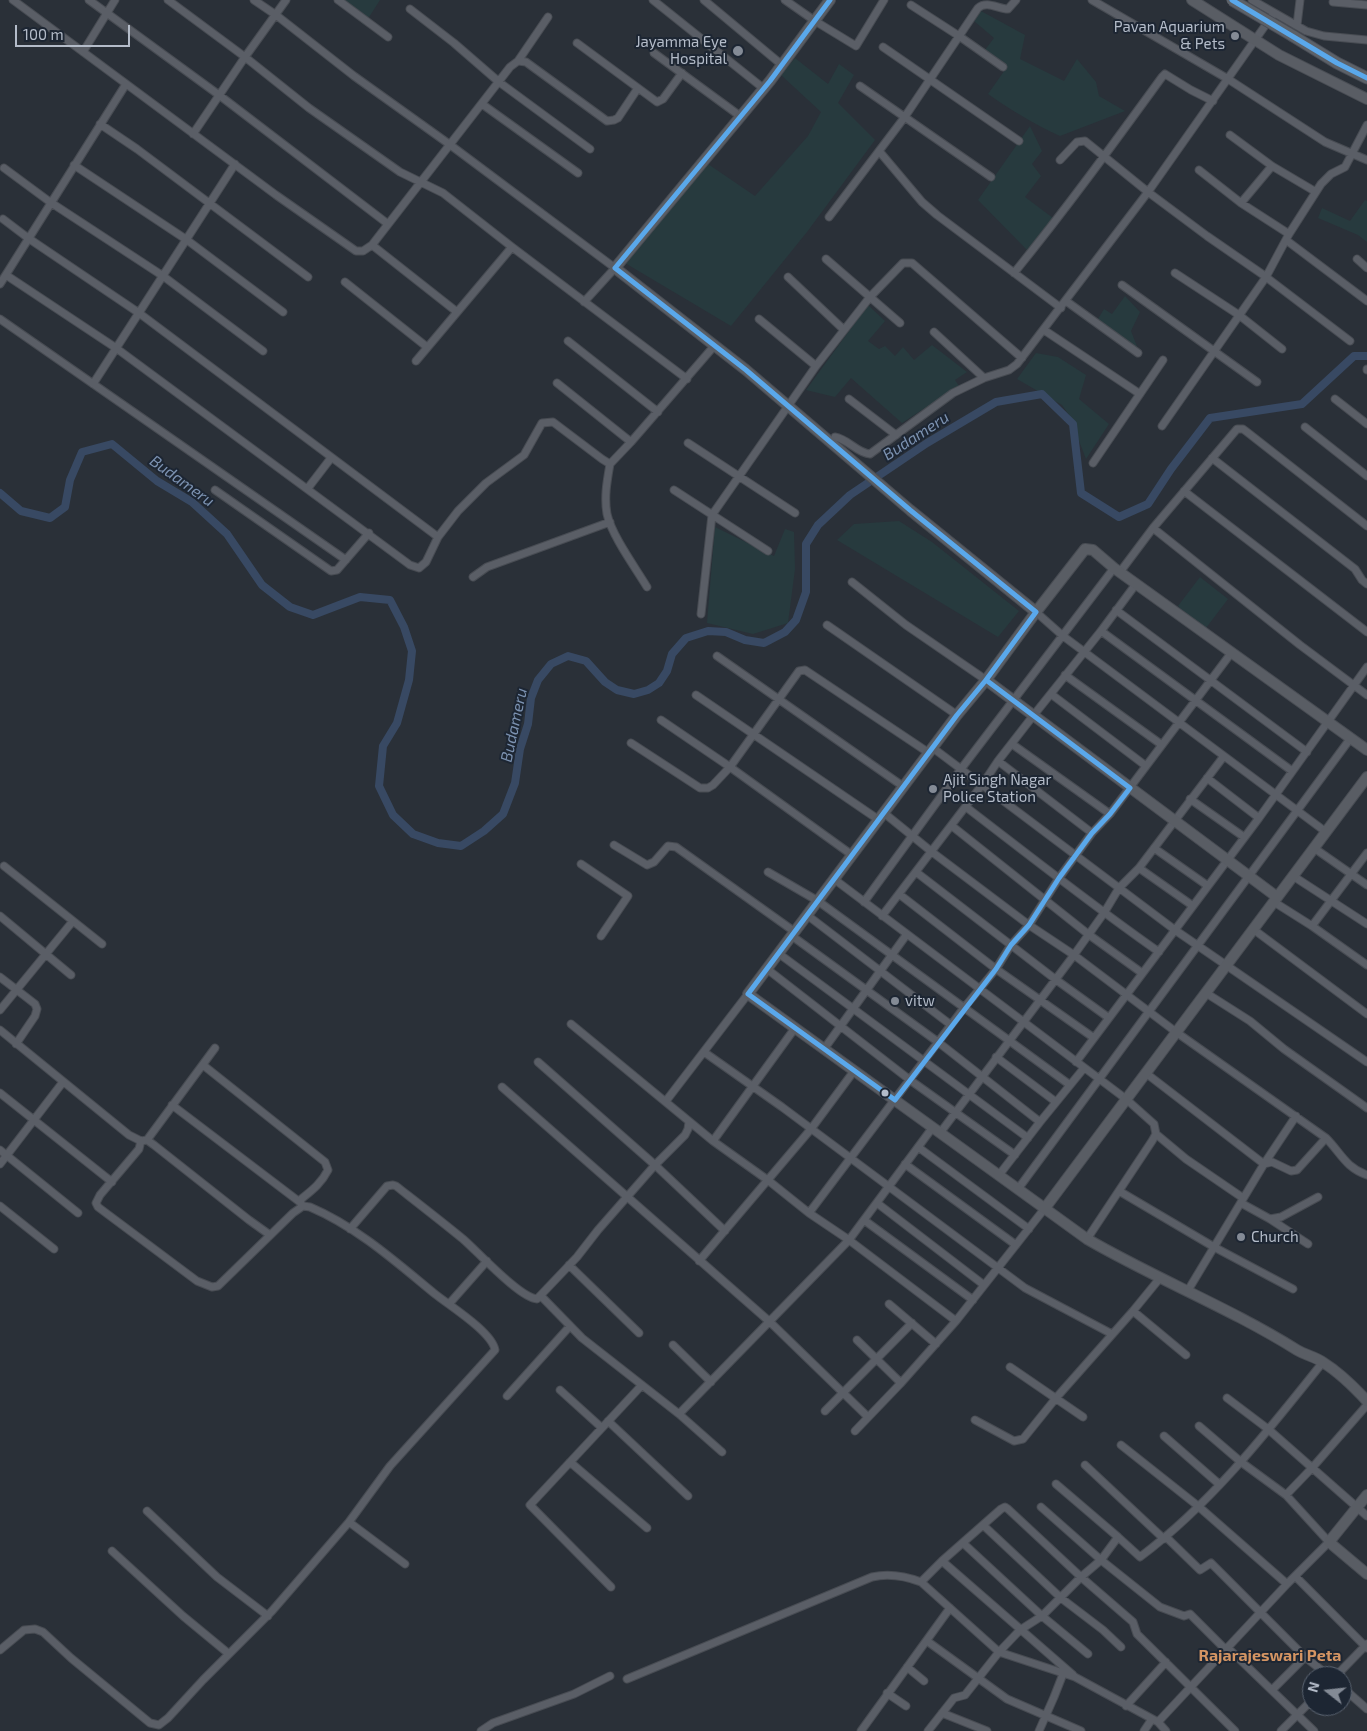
<!DOCTYPE html>
<html>
<head>
<meta charset="utf-8">
<style>
	body { margin:0 }
	#map { position:relative; width:1367px; height:1731px; overflow:hidden; background:#2a3038; font-family:"Exo 2",sans-serif }
	canvas { display:block }
	.north { position:absolute; left:1302px; top:1666px; width:50px; height:50px; box-sizing:border-box; background:#1d2633; border:1px solid #59626f; border-radius:50%; rotate:286deg; font-size:14px; font-weight:700; line-height:20px; text-align:center; color:#b4bcc9 }
	.north::after { content:''; display:block; margin:auto; width:18px; height:22px; background:#848b96; clip-path:polygon(50% 0,100% 100%,50% 72%,0 100%) }
	.scale { position:absolute; left:15px; top:25px; width:115px; height:22px; box-sizing:border-box; border:2px solid #b4bcc9; border-top:0; padding-left:6px; font-size:15px; line-height:18px; white-space:nowrap; color:#b4bcc9; -webkit-text-stroke:4px #1d2633; paint-order:stroke }
</style>
</head>
<body>
<div id="map">
<canvas width="1367" height="1731"></canvas>
<div class="north">N</div>
<div class="scale">100 m</div>
</div>
<script>
const c = document.querySelector('canvas').getContext('2d');
c.lineJoin = 'round';
function paint(path, color) {
  c.fillStyle = color;
  c.fill(path, 'evenodd');
}
function trace(path, color, width, dash) {
  c.strokeStyle = color;
  c.lineWidth = width;
  c.lineCap = dash ? 'butt' : 'round';
  c.setLineDash(dash || []);
  c.stroke(path);
}
function drawText(font, color, halo, rows, align = 'center') {
  c.font = font + ' "Exo 2",sans-serif';
  c.lineWidth = 4;
  c.setLineDash([]);
  c.textBaseline = 'middle';
  c.strokeStyle = halo;
  c.fillStyle = color;
  for (const [text, x, y, turn = 0] of rows) {
    c.save();
    c.translate(x, y);
    c.rotate((+turn || 0) * Math.PI / 180);
    c.textAlign = isNaN(turn) ? turn : align;
    if (halo) c.strokeText(text, 0, 0);
    c.fillText(text, 0, 0);
    c.restore();
  }
}
const green = new Path2D(`
	M337,0h43l-16,25z
	M981,11l44,24 -5,24 44,22 13,-22 19,23 3,14 26,15 -65,25c-26,-12 -49,-26 -72,-42l19,-27 -22,-17 9,-12 -20,-17z
	M795,58l33,26 11,-20 15,11 -16,28 37,37 -68,92 -76,94 -106,-63 83,-99 47,32 53,-60 13,-24 -40,-37z
	M1030,126l12,25 -10,13 9,12 -16,21 28,21 -26,32 -49,-50z
	M1365,200l2,1v41l-9,-7 -40,-17 4,-10 28,13z
	M1125,296l15,16 -9,19 7,18 -40,-30 6,-10 8,5z
	M868,305l17,16 -17,20 11,8 6,-3 10,10 8,-9 11,13 18,-15 35,27 -12,8 4,6 -57,37 -51,-45 -16,19 -29,-7z
	M1036,353l22,4 28,18 -7,24 30,25 -23,35 -17,-44 -7,-10 -45,-26z
	M899,521l33,21 87,69 -21,26 -161,-97 17,-16z
	M715,527l59,29 11,-27 9,3 1,37 -7,54 -35,11 -46,-11z
	M1200,577l28,22 -22,29 -22,-15 -6,-7z`);
const canal = new Path2D(`
	M0,493l21,18 29,7 15,-11 5,-27 12,-28 30,-8 45,37 35,21 35,32 35,51 28,22 23,8 47,-18 30,3 14,27 8,24 -3,29 -12,43 -14,23 -4,40 14,29 20,19 25,9 23,3 23,-15 19,-17 12,-31 5,-34 8,-25 3,-26 7,-18 13,-16 17,-8 18,5 19,21 12,8 17,4 14,-4 11,-7 8,-12 5,-17 14,-16 22,-7 18,1 19,8 19,3 21,-11 11,-12 10,-28v-48l12,-19 32,-30 77,-52 69,-41 46,-8 31,30 8,69 38,24 29,-13 23,-35 39,-51 92,-14 52,-48h13`);
const street = new Path2D(`
	M13,0l263,195 80,56h7l9,-6 138,-178 8,-6 8,1 81,59 7,-1 4,-2 20,-30
	M89,0l130,95 169,129
	M168,0l77,57 -52,77
	M254,0l22,15 78,61 95,68 166,124 -31,34
	M286,0l-41,57 64,51 91,64 43,21 69,54 175,132
	M338,0l50,37
	M653,0l110,88
	M704,0l78,65
	M785,0l30,21 41,25 28,-46
	M1092,0l136,79 97,63 42,18
	M1252,0l54,31 18,5 43,4
	M1333,2l34,3
	M911,5l48,31 44,31
	M410,9l44,34 45,39 91,67
	M1297,25l3,-25
	M577,43l80,59 6,-3 19,-26
	M883,47l136,94
	M83,52l32,-52
	M654,53l86,63
	M518,61l30,-44
	M860,86l131,91
	M482,104l96,69
	M100,124l37,25 171,128
	M1230,135l42,31 44,26
	M879,151l43,51 15,13 124,93
	M1060,160l17,-18 8,-1 63,51 59,44 55,38 88,67
	M74,165l113,75 96,72
	M4,168l46,34 113,74 100,75
	M1199,170l42,33 48,31
	M1241,203l31,-37
	M829,217l75,-99 74,-110c9,-8 20,1 30,1l8,-9
	M3,219l25,19 111,75 299,224
	M1286,240l81,61
	M372,245l85,67
	M826,259l74,64
	M1357,259l10,9
	M1014,273c52,-64 100,-130 148,-196l3,-3 26,16 22,11
	M1175,273l64,42 43,34
	M6,275l110,73 294,217 9,3 7,-6 12,-25 20,-26 28,-28 38,-28 18,-32 11,-1 49,37 8,5 21,-22 84,-97
	M788,277l55,52
	M345,282l82,65
	M0,284l126,-200
	M1122,285l135,97
	M1066,301l72,52
	M0,319l346,241
	M759,319l57,47
	M1044,330l96,64
	M934,332l50,46
	M568,341l90,71
	M416,361l96,-114
	M1367,369v1
	M557,383l74,59
	M93,384l142,-220
	M849,399l47,36
	M1335,399l32,25
	M1162,426l104,-149 23,-43 32,-50 10,-10 14,-7 22,-42
	M1305,427l62,49
	M835,437c13,2 22,16 35,17l83,-61 31,-15 25,-8 8,-6 131,-172 126,-179
	M688,443l107,70
	M1212,458l143,111 7,11 5,4
	M1093,463l70,-103
	M610,464c-3,17 -6,33 -3,50 5,22 28,53 40,73
	M308,488l23,-30
	M215,490l116,81 6,-1 32,-37
	M674,490l94,61
	M1184,491l183,141
	M1153,528l147,117 67,50
	M1120,572l33,-44 84,-99h6l4,3 120,94
	M473,577l14,-10 123,-45
	M852,582l54,43 80,55
	M1116,610l191,142
	M1036,612l27,24 263,196
	M701,614l11,-99 104,-149 54,-69 33,-34h9l110,95
	M827,625l130,90
	M1101,631l191,140
	M717,656l187,131
	M1065,675l97,70
	M1051,694l95,72
	M696,695l183,125
	M661,720l69,47 122,88
	M631,743l69,45h8l5,-3 17,-18 69,-96 6,-1 124,83
	M1012,744l98,70
	M933,748l242,182 192,132
	M998,761l94,72
	M1207,778l52,40
	M1190,799l54,38
	M966,807c64,49 127,99 193,145
	M884,813l48,39 97,73 45,30 102,77 150,106c15,15 19,29 41,37
	M952,826l136,108 54,39
	M614,845l33,20 7,-3 14,-16 8,1 119,85
	M1154,848l54,38
	M1314,848l53,37
	M581,864l47,32 -27,40
	M4,866l98,78
	M1139,868l54,38
	M768,872l50,29 252,184
	M916,872l139,107 54,39
	M1293,876l74,48
	M834,879l292,220 28,25 2,10 -4,7 -65,98
	M899,894l97,75 98,69
	M864,902l97,-133 153,-201
	M1274,902l38,24 55,-73
	M807,915l144,110
	M0,916l71,59
	M882,916l100,-131 16,-24 35,-45 68,-85 35,-47
	M1312,926l55,39
	M1253,929l114,85
	M792,936l146,106 102,80 44,-54
	M778,953l250,185
	M767,969l143,111 105,75
	M0,977l26,20 9,7 2,5 -2,7 -19,28
	M1206,993l44,28 34,28 83,59
	M0,1010l73,-89
	M571,1024l142,117 56,40 40,32 40,27 107,81
	M0,1030l129,105 12,6 6,-1 7,5 95,75 21,15
	M824,1049l83,-115
	M704,1052l78,55 243,181 87,46
	M996,1057l60,45
	M538,1062l117,103 70,66
	M1076,1062l183,-244 108,-151
	M203,1065l122,97 3,8c-7,14 -17,21 -28,30
	M1147,1074l117,90 8,-2 19,9 6,-1 29,-32
	M502,1087l268,235 98,95
	M0,1093l112,89
	M666,1101l82,-107
	M172,1105l129,98
	M940,1133l134,-178 30,-42 15,-25 20,-20 85,-112
	M1156,1134l30,25 57,39
	M147,1140l68,-92
	M713,1141l82,-113
	M918,1147l111,82
	M0,1150l78,63
	M0,1164l63,-82
	M905,1164l111,81
	M999,1175l41,-53
	M1018,1189l332,-450
	M1119,1191l95,56 79,42
	M877,1203l107,82
	M1241,1203l29,16 11,-2 37,-20
	M0,1206l54,43
	M809,1213l154,-204 33,-40 15,-24 18,-20 30,-47 33,-45 18,-19 122,-162
	M1270,1219l38,25
	M864,1220l109,80
	M350,1229l37,-43 6,-1 3,1c23,18 45,35 67,53 15,13 57,59 74,60l40,-42 21,-27 57,-65 30,-30 3,-6 1,-7
	M699,1261l112,-132 43,-58
	M569,1265l70,68
	M1187,1292l77,-128 32,-48
	M541,1296l41,42 97,76 43,38
	M449,1304l38,-43
	M889,1304l47,40
	M1133,1311l53,44
	M857,1340l44,43
	M673,1345l38,37
	M1010,1367l73,50
	M560,1390l42,38
	M507,1396l63,-70
	M1227,1398l41,31 99,87
	M825,1411l87,-88
	M679,1414l170,-174 84,-113
	M975,1420l39,21 9,-2 33,-41 77,-87 27,-33
	M608,1421l80,75
	M855,1431l46,-48 55,-62 89,-113
	M1164,1436l55,48
	M1121,1445l77,61 89,78
	M570,1462l77,66
	M1085,1465l79,74
	M1056,1484l62,53
	M1286,1495l26,-27 55,-63
	M1041,1507l60,53 59,47 24,9 6,-2 36,36
	M147,1511l70,66 51,39
	M349,1522l56,42
	M983,1525l78,73 42,32 18,17
	M1166,1537l34,33 11,-7 94,94 24,19
	M963,1543l79,73 46,38
	M112,1551l71,65 46,38
	M942,1561l131,114
	M1296,1577l71,71
	M921,1582l21,-21 59,-52 4,-2 3,2 73,68 52,45 4,12 98,97
	M611,1587l-81,-82 112,-120
	M927,1641l80,58 74,32
	M1228,1648l86,83
	M0,1650l24,-20 11,-1 8,3 28,26 79,65 9,2 9,-7 35,-38 69,-69 77,-89 41,-56 105,-116c-3,-18 -45,-44 -60,-56 -39,-32 -78,-67 -125,-87l-7,-1 -10,7 -75,73 -6,1 -15,-6 -87,-65 -12,-9 -2,-4 4,-8 39,-46 2,-8
	M907,1667l17,14
	M1336,1676l31,-32
	M627,1679l245,-102c17,-4 33,-1 49,5l78,70 76,25 83,45 8,9
	M1342,1687l25,22
	M1272,1690l33,-33
	M887,1693l19,13
	M1126,1706l40,-44
	M942,1713l45,18
	M1158,1722l129,-138 42,-42 -43,-47 -45,-33 -42,-36
	M481,1731l12,-8 81,-29 36,-18
	M861,1731l89,-123
	M928,1731l26,-33 11,-3 34,-43 21,-22 22,-14 39,-39 20,-17 17,-23 22,20c71,-53 128,-126 183,-195
	M1039,1731l15,-34 9,-23
	M1144,1731l8,-12
	M1281,1731l31,-31`);
const secondary = new Path2D(`
	M830,0l-60,81 -155,187 131,102 164,140 126,102
	M1192,0l87,55 88,44
	M986,680l291,217
	M1367,750l-253,-182 -21,-18 -8,-1 -49,63 -50,68 -29,35 -209,279 339,245c69,40 143,69 210,111 8,5 19,7 27,13 16,10 30,24 43,38
	M1045,1208c107,-143 215,-286 322,-431
	M1367,1495l-38,47 38,32`);
const primary = new Path2D(`
	M1293,36l44,27 30,15`);
const primaryBridge = new Path2D(`
	M1232,0l61,36`);
const bus1 = new Path2D(`
	M1232,0l105,63 30,15
	M615,268l131,102 164,140 126,102
	M615,268l155,-187 60,-81
	M986,680l144,108 -20,26 -18,19 -33,45 -30,47 -18,20 -15,24 -101,131 -147,-106 209,-279z
	M986,680l50,-68`);
const markers = [
	[1235,36,5,"#848b96"],
	[738,51,6,"#848b96"],
	[933,789,5,"#848b96"],
	[895,1001,5,"#848b96"],
	[885,1093,4.5,"#b4bcc9"],
	[1241,1237,5,"#848b96"]
];
const poiNames = [
	["Pavan Aquarium",1225,27,"right"],
	["& Pets",1225,44,"right"],
	["Jayamma Eye",727,42,"right"],
	["Hospital",727,59,"right"],
	["Ajit Singh Nagar",943,780],
	["Police Station",943,797],
	["vitw",905,1001],
	["Church",1251,1237]
];
const waterNames = [
	["Budameru",916,436,-33],
	["Budameru",182,481,36],
	["Budameru",514,725,-78]
];
const neighbourhoodNames = [
	["Rajarajeswari Peta",1270,1656]
];
paint(green, '#273a3e');
trace(canal, '#384963', 8);
trace(street, '#484c53', 9);
trace(secondary, '#484c53', 12);
trace(primary, '#484c55', 13);
trace(street, '#5a5e66', 7);
trace(secondary, '#595d64', 10);
trace(primary, '#5c6168', 11);
trace(primaryBridge, '#484c55', 13, []);
trace(primaryBridge, '#5c6168', 11);
trace(bus1, '#5aa8eb', 5);
for (const [x, y, r, color] of markers) {
  const dot = new Path2D();
  dot.arc(x, y, r, 0, 2 * Math.PI);
  c.fillStyle = color;
  c.fill(dot);
  trace(dot, '#1d2633', 2);
}
drawText('15px', '#b4bcc9', '#1d2633', poiNames, 'left');
drawText('italic 16px', '#7c92b1', '#1d2633', waterNames);
drawText('bold 16px', '#d59563', '#1d2633', neighbourhoodNames);
</script>
</body>
</html>
